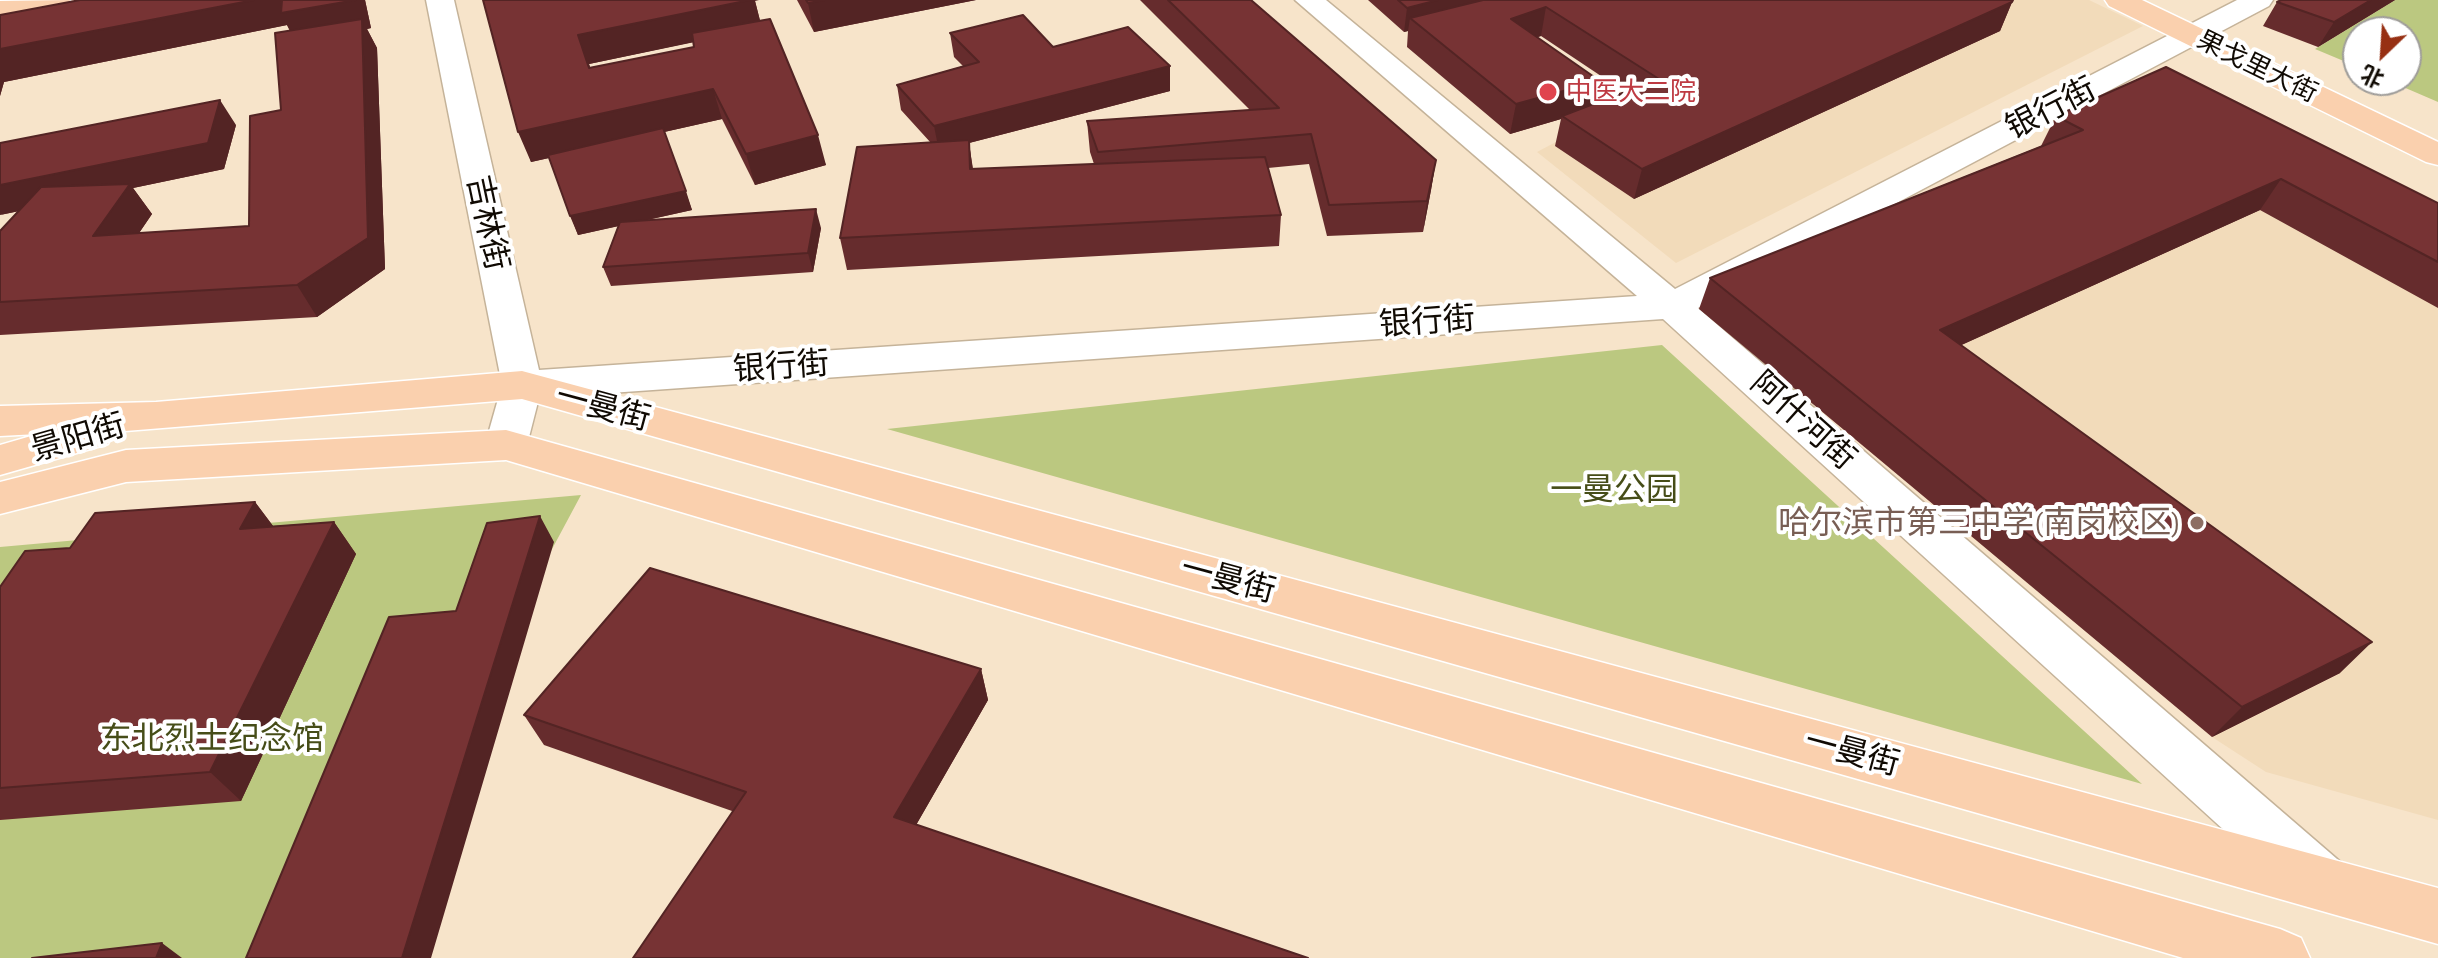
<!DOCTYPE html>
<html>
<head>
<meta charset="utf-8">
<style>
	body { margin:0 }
	#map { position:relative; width:2438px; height:958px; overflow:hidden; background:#f7e4ca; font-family:"Alegreya Sans","Noto Sans SC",sans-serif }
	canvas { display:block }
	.north { position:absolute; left:2342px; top:16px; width:80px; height:80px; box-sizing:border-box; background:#fff; border:2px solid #9f9d9a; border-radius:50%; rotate:205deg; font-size:22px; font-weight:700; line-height:32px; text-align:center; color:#100a03 }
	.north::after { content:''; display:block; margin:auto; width:28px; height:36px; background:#973013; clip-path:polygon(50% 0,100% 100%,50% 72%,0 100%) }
</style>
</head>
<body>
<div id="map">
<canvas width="2438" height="958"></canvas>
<div class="north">北</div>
</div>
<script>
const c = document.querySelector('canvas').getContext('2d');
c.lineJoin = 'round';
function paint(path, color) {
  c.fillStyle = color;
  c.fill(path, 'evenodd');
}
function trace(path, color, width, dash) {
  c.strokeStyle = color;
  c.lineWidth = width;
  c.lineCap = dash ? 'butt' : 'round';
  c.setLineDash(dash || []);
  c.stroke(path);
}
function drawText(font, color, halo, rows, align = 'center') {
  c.font = font + ' "Alegreya Sans","Noto Sans SC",sans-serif';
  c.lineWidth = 8;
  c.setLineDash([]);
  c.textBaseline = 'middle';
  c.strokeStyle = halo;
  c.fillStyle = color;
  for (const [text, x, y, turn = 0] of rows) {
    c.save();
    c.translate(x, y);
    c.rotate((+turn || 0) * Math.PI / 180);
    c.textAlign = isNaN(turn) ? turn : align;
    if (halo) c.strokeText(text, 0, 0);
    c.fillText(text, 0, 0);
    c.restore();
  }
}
const built = new Path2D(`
	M1729,0h360l54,26 -467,237 -139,-111 234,-124z
	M2065,161l373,86v573l-172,-48 -54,-35 -513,-428z`);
const green = new Path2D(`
	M2395,0h43v102l-51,-22h19v-48h-48v35l-43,-18z
	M1662,345l480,439 -1255,-355z
	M581,495l-248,463h-333v-411z`);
const minor = new Path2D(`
	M426,0h28l85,370 1098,-74 -342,-296h31l349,289 562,-289h36l-4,6 -571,302 646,557 9,19 -9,19 -20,8 -20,-8 -641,-584 -1124,79 -12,47 -6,11 -15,4 -15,-4 -6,-11 17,-60z`);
const major = new Path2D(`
	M70,0l-4,6 -66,13v-18z
	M2105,0h37l296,142v23l-12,-3 -317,-156z
	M522,371l1916,517v56l-1916,-545 -409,33 -5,12 -108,31v-30l38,-11 -38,2v-30l156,-4z
	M506,430l1774,499 21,9 9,20h-127l-1677,-498 -380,22 -126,32v-32l126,-32z`);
const wall = new Path2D(`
	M80,0h285l6,28 -4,1 10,19 8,221 -68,48 -317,18v-104l19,-20 -19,4 236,-90 -12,44 -91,19 19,26 -13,19 110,-7 32,-116 9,-79 -3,-6 -283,57 -4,14v-81z
	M483,0l272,1 5,20 66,144 -71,20 -33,-66 -58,13 28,78 -49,11 178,7 -8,44 -202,14 -8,-19 15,-41 -40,9 -29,-77 -18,4zM693,42l1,5 -104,21 -1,-4z
	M797,0h179l-162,32z
	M1140,0h111l185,160 -5,30 -8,42 -96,4 -18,-72 -41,4 13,47 -2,31 -432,24 -7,-32 91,-95 -30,-33 -4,-25 66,-19 -9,-9 -4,-24 103,14 117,44 -201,52 4,26 121,-5 -4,-12 -3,-31 163,-11z
	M1368,0h645l-13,31 -366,168 -79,-53 6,-27 -51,15 -103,-87 1,-16 -4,1zM1541,36l84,56 -31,12 -57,-67z
	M2395,0l-77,47 -55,-21 14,-24z
	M2056,116l382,87v105l-178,-98 -299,135 379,328 -128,64 -513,-428 11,-31 331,-132z
	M255,502l18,24 61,-4 22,32 -115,247 -241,19v-233l70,-39z
	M981,669l7,31 -72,125 -184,-14 -188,-66 -20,-30z`);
const shadedWall = new Path2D(`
	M254,0h111l6,28 -4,1 10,19 8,221 -68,48 -20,-32 -1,-243 -9,-17 -283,57 -4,14v-47z
	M747,0h12l-4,1 7,27 -173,36 11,34 -22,-63z
	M825,0h151l-162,32 -6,-29z
	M1438,0h90l-118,18 -2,13 -4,1 3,-24z
	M2371,0h24l-77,47 16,-25z
	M2012,2l-12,29 -366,168 8,-30z
	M1546,7l-5,29 -34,12 4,-29z
	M1170,66v25l-201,52 4,28 -34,-20 -5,-25z
	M1600,81l-7,29 -31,6 -1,3 -51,15 6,-30z
	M713,89l9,30 -191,43 -13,-30z
	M220,100l16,25 -12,44 -91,19 19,26 -36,53 -23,-31 34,-47 -127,26v-30z
	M818,135l8,30 -71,20 -9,-31z
	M1436,160l-5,30 -8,42 4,-31z
	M2281,179l-21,31 -336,152 16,-32z
	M686,191l6,19 -114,25 -8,-19z
	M816,209l5,19 -8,44 -5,-19z
	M255,502l24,32 -39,-5z
	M540,516l14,26 -123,416h-29z
	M334,522l22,32 -115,247 -31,-29z
	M2372,642l-32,31 -128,64 30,-30z
	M981,669l7,31 -84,146 -10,-29z
	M162,943l20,15h-26z`);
const building = new Path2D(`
	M80,0h174l-254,49v-34z
	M282,0h74l-75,13z
	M483,0h267l-172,35 11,33 105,-21 -2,-14 78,-14 48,116 -72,19 -33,-65 -195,43z
	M806,0h19l-17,3z
	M1168,0h83l185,160 -9,41 -98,4 -18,-71 -213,18 -11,-31 192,-13z
	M1398,0h40l-31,8z
	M1483,0h530l-1,2 -370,167 -80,-53 97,-37 -113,-72 -35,12 89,62 -84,23 -106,-86z
	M2281,0h90l-37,22 -57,-20z
	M1023,15l30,32 75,-20 42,39 -236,60 -37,-41 82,-23 -29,-29z
	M362,19l6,219 -71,47 -297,17v-71l41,-44 89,-3 -37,52 156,-10 1,-110 31,-6 -6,-77z
	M2166,67l272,136v59l-157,-83 -341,151 432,312 -130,65 -532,-429 373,-148 -27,-14z
	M220,100l-12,43 -208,42v-42z
	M663,128l23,63 -116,25 -22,-61z
	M969,140l1,29 295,-12 16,58 -441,23 17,-91z
	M816,209l-8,44 -205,14 17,-45z
	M255,502l-15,27 94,-7 -124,250 -210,16v-201l25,-36 45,-3 25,-35z
	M540,516l-138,442h-156l143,-341 67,-6 31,-88z
	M650,568l331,101 -87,148 414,141h-675l113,-166 -222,-77z
	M162,943l-6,15h-124z`);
const markers = [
	[1548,92,10,"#e0444e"],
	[2197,523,8,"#8d6e63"]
];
const farStreetnames = [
	["果戈里大街",2257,67,26]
];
const farHealthnames = [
	["中医大二院",1566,92]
];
const streetNames = [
	["银行街",2051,109,-27],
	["吉林街",487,223,78],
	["银行街",1427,322,-4],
	["银行街",781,367,-4],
	["一曼街",603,408,15],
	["阿什河街",1803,421,42],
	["景阳街",78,438,-16],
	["一曼街",1228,580,15],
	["一曼街",1852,753,15]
];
const parkNames = [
	["一曼公园",1614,490],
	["东北烈士纪念馆",212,739]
];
const educationNames = [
	["哈尔滨市第三中学(南岗校区)",2181,523]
];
paint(built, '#f2dbba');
paint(green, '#bbc880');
trace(minor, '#c5b399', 3);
trace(major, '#fff', 3);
paint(minor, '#fff');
paint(major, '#fad0ae');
paint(wall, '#662c2d');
paint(shadedWall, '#532424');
paint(building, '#773334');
trace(building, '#532424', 2);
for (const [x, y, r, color] of markers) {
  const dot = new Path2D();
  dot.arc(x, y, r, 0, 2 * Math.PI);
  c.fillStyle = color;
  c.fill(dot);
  trace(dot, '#fff', 3);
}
drawText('26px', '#100a03', '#fff', farStreetnames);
drawText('26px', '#be3a42', '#fff', farHealthnames, 'left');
drawText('32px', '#100a03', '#fff', streetNames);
drawText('32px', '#464d18', '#fff', parkNames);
drawText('32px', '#785e54', '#fff', educationNames, 'right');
</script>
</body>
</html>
